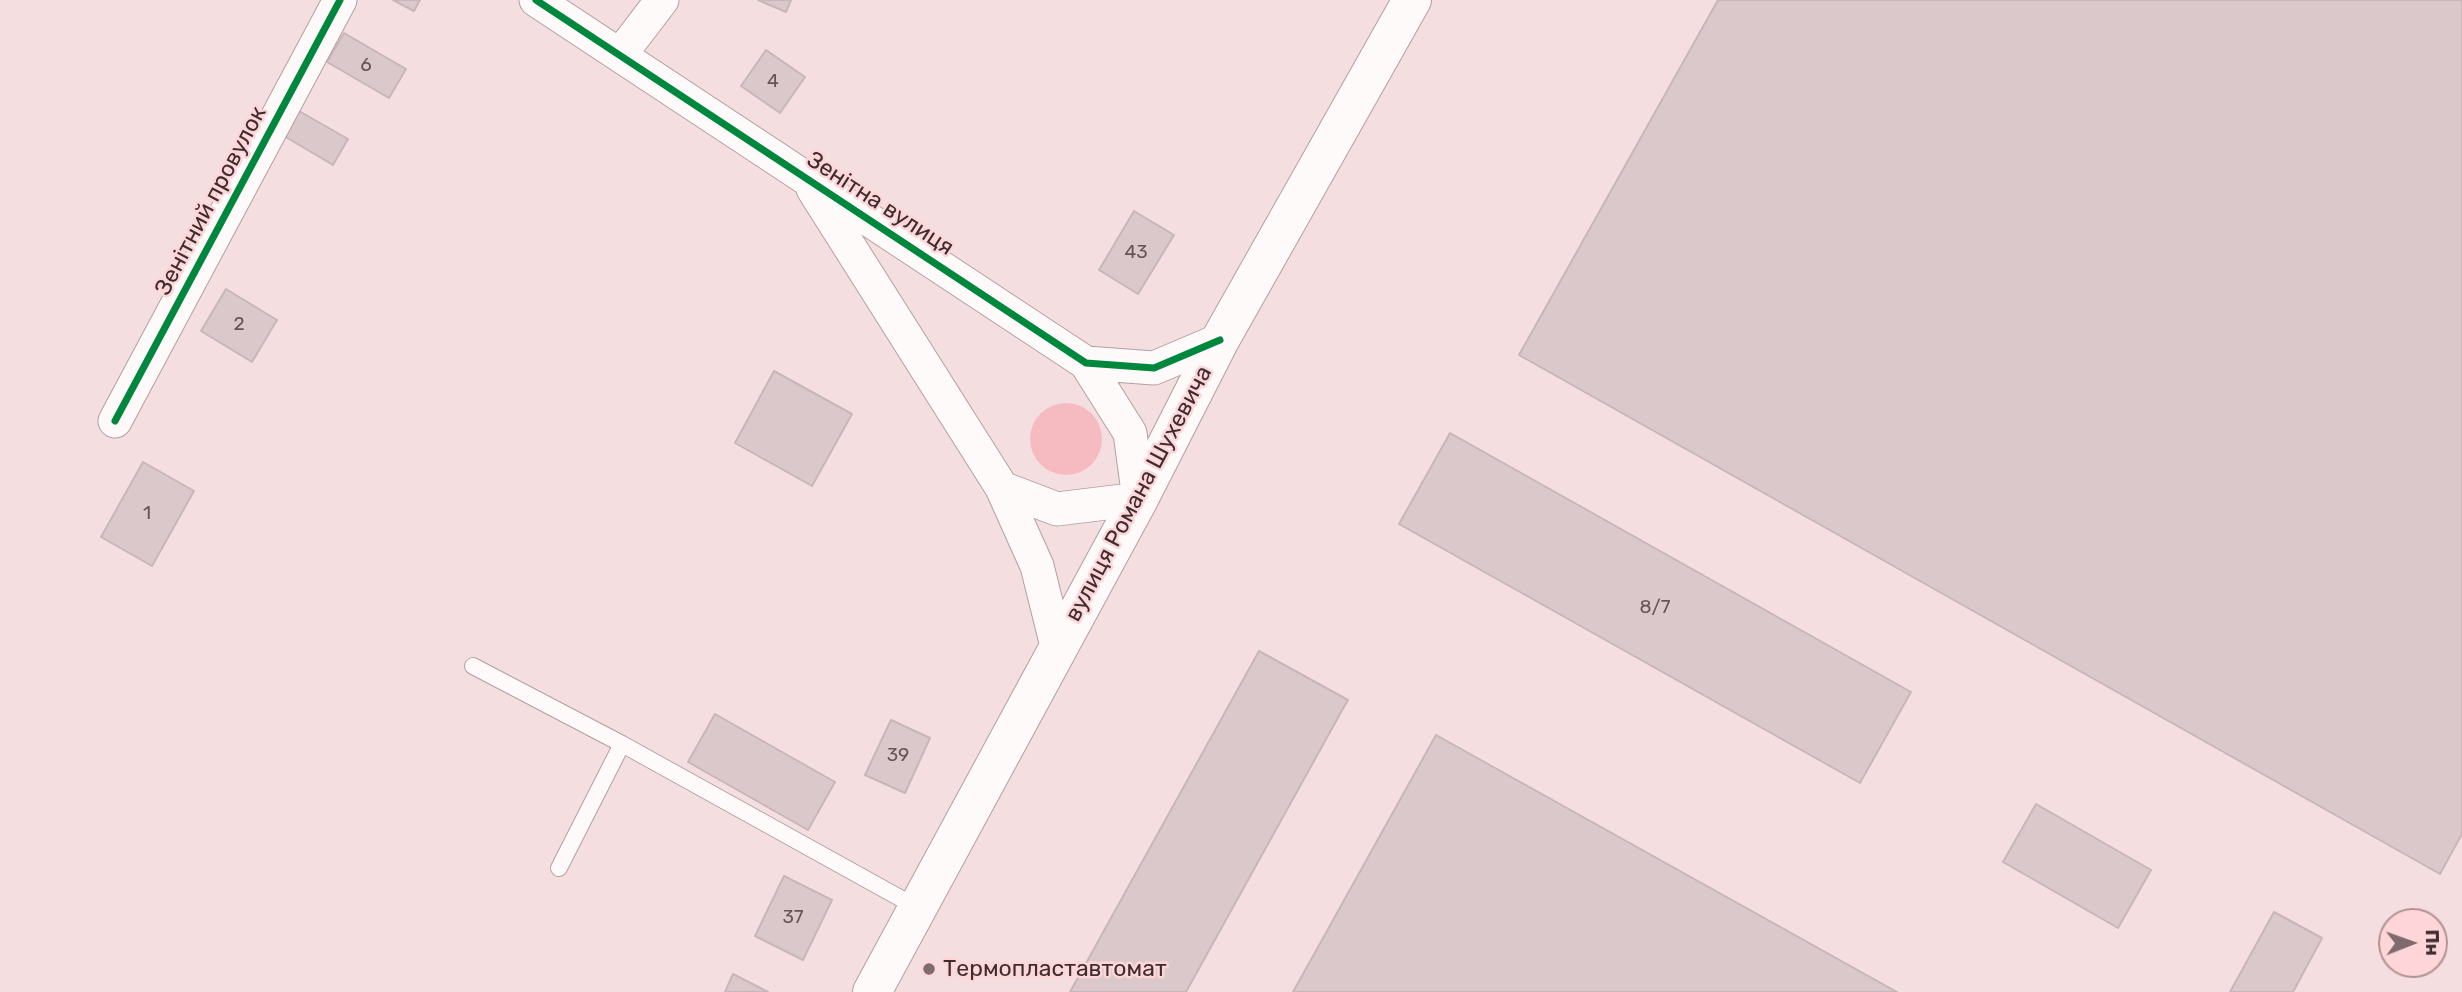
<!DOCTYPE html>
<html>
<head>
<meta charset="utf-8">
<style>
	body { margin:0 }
	#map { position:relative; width:2462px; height:992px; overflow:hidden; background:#f5dee0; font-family:Rubik,sans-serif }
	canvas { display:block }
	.north { position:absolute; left:2378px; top:908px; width:70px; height:70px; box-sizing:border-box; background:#fed5d8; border:2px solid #b19294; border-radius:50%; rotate:89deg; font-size:19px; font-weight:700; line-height:28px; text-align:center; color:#3d2d2f }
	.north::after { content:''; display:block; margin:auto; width:24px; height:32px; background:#7d6b6d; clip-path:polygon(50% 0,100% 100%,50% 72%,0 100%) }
</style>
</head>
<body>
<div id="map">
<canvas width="2462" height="992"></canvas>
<div class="north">Пн</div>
</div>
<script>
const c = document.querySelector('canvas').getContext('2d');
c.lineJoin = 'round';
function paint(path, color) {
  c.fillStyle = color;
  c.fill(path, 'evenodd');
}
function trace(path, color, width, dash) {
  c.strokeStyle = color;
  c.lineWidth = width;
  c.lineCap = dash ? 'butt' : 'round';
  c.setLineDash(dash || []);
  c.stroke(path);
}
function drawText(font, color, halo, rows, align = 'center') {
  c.font = font + ' Rubik,sans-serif';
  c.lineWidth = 5;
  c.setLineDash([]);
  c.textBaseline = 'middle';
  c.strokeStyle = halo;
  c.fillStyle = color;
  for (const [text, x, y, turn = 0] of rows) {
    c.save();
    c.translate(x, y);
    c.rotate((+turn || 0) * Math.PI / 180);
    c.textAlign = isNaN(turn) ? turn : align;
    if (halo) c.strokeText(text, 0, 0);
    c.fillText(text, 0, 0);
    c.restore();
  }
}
const green = new Path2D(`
	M1030 439a36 36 0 1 1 72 0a36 36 0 1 1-72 0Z`);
const building = new Path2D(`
	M393,0h27l-6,11z
	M758,0h33l-5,12z
	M1718,0h744v834l-22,40 -921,-519z
	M344,33l62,36 -17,29 -62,-36z
	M766,50l39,27 -25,36 -39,-27z
	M299,111l49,28 -15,26 -49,-29z
	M1134,211l40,24 -36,59 -39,-24z
	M226,289l51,31 -25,42 -51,-31z
	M774,371l78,43 -40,72 -77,-43z
	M1450,433l461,259 -51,91 -461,-259z
	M143,462l51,29 -42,75 -51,-29z
	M1259,651l89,49 -3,5 -159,287h-116z
	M715,714l120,68 -27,48 -120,-68z
	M891,720l39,18 -25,55 -40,-18z
	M1436,735l461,257h-604z
	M2036,804l115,66 -33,58 -115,-66z
	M784,876l48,24 -29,60 -48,-24z
	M2274,912l48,26 -29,54h-63z
	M733,974l35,18h-43z`);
const service = new Path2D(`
	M473,666l149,78
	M559,868l63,-124 296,164`);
const minor = new Path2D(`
	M536,0l550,363 68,5 66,-28
	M620,55l42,-55
	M813,189l189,299 35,78 20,80
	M115,421l225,-421
	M1002,488l55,21 82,-10 -9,-66 -44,-70`);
const secondary = new Path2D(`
	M872,992l267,-493 81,-159 192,-340`);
const cycleway = new Path2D(`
	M536,0l550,363 68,5 66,-28
	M115,421l225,-421`);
const markers = [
	[929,969,7,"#7d6b6d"]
];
const numberNames = [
	["6",366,66],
	["4",773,82],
	["43",1136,253],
	["2",239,325],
	["1",147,514],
	["8/7",1655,608],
	["39",898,756],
	["37",793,918]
];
const streetNames = [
	["Зенітний провулок",211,201,-62],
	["Зенітна вулиця",880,204,33],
	["вулиця Романа Шухевича",1139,494,-62]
];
const poiNames = [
	["Термопластавтомат",943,969]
];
paint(green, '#f6bac1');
paint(building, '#dac8ca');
trace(building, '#c8b6b8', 2);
trace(service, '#b1a0a2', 18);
trace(minor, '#b1a0a2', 35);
trace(secondary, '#b1a0a2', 40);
trace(service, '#fefafa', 16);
trace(minor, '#fefafa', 33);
trace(secondary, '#fefafa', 38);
trace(cycleway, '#00873e', 7);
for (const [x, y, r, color] of markers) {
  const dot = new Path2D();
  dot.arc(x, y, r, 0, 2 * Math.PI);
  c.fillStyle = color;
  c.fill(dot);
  trace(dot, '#fed5d8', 2.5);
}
drawText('19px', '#665557', null, numberNames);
drawText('23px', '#3d2d2f', '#fed5d8', streetNames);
drawText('23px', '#3d2d2f', '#fed5d8', poiNames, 'left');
</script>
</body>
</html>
